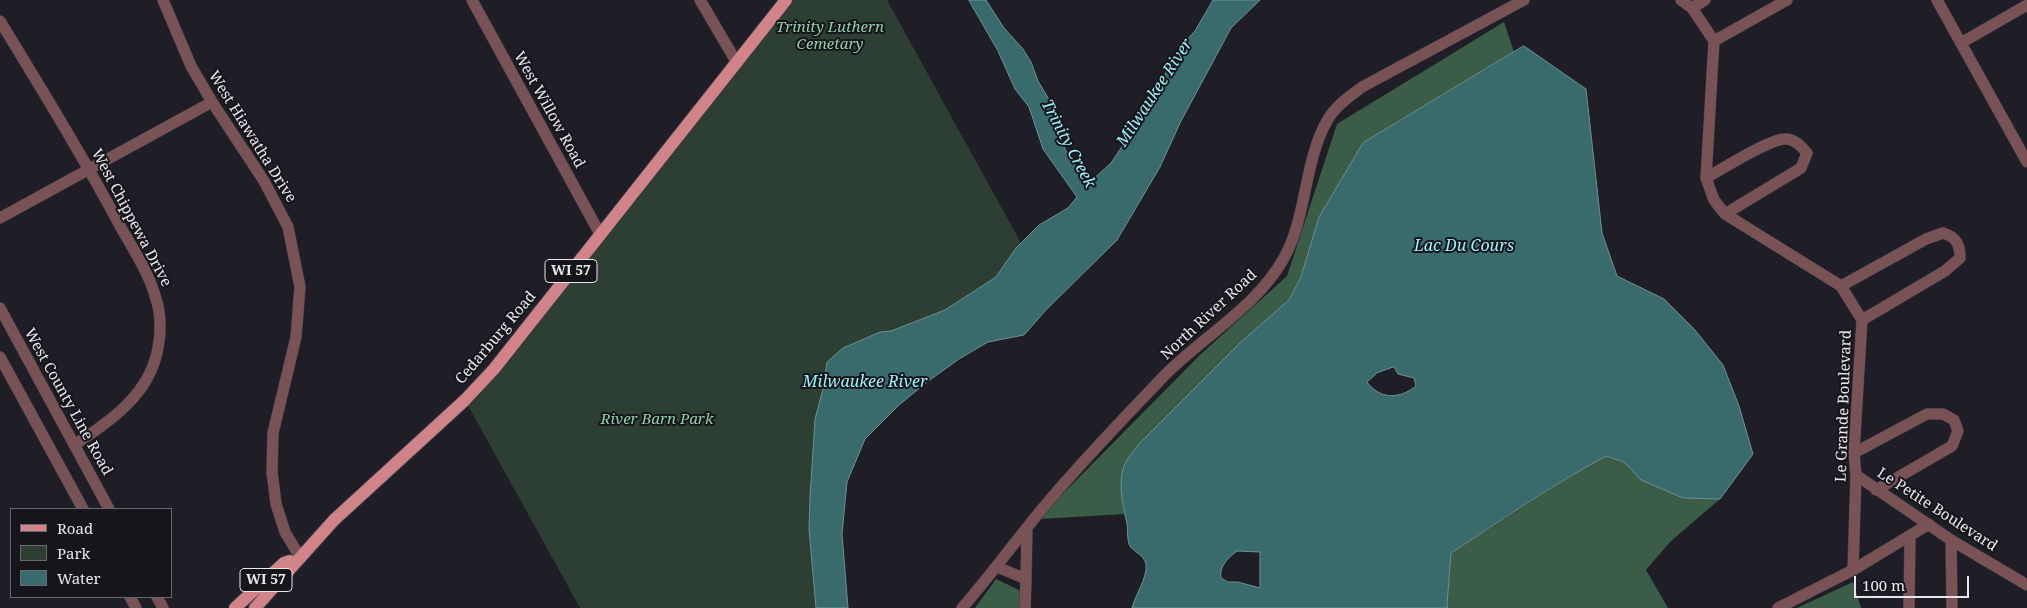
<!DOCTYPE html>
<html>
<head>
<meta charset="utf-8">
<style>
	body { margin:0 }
	#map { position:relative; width:2027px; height:608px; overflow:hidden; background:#1f1e26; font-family:"Noto Serif",serif }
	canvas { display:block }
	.legend { position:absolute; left:10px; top:508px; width:162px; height:90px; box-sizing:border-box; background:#16151c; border:1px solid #6a6970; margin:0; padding:6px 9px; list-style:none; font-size:15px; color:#e8e7ed }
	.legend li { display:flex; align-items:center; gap:10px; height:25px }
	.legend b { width:25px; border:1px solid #6a6970 }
	.scale { position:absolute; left:1854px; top:576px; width:115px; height:22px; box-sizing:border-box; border:2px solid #e8e7ed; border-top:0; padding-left:6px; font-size:15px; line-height:18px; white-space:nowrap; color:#e8e7ed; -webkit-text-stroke:4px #16151c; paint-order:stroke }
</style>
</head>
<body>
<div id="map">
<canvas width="2027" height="608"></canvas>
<ul class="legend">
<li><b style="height:6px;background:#d1838a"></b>Road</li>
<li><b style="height:14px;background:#2c3f32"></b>Park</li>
<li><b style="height:14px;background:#396b6d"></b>Water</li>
</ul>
<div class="scale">100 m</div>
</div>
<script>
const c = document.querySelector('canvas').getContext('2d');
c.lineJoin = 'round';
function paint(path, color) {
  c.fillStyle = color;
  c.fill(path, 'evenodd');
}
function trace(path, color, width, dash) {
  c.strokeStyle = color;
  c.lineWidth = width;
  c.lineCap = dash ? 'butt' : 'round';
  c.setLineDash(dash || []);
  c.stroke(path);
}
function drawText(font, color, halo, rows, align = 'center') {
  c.font = font + ' "Noto Serif",serif';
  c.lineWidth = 4;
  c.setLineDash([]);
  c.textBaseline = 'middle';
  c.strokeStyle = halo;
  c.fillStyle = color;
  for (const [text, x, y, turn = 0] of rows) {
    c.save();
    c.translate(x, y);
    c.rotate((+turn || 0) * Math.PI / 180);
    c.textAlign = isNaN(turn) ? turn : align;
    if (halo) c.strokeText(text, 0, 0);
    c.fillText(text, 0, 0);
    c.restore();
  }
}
const green = new Path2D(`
	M785,0h102l134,243 -25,34 -51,33 -54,21 -11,1 -37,16 -16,14 -4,27 -8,30 -5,78 -1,32 7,79h-236l-115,-208z`);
const forest = new Path2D(`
	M1504,22l10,30 -151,91 -44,74 -18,60 -12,23 -47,41 -103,103 -18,42 4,28 -86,5 -4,3 165,-167 87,-79 50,-152z
	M1606,456l18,6 17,18 42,18 37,1 -50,43 -24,28 22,38h-220l-1,-3 4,-52c52,-32 101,-68 155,-97z
	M996,579l25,12 -1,17h-45z
	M1853,582l8,26h-64z`);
const water = new Path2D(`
	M969,0h17l18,28 19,21 8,13 7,19 12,20 15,48 16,26 9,7 21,-19 44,-66 13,-29 12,-13 3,-11 12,-13 18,-31h47l-29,28 -51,95 -20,44 -43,73 -71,70 -22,25 -36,7 -29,17 -32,23 -28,23 -34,34 -18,43 -5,52 6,74h-32l-7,-79 1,-32 5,-78 8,-30 4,-27 16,-14 37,-16 11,-1 54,-21 51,-33 20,-29 23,-23 29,-17 9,-11 -34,-48 -14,-42 -14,-18 -17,-38z
	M1524,46l62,43 16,144 15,43 47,23 31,31 28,35 16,41 14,48 -33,45 -37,-1 -42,-18 -17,-18 -18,-6c-54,29 -104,64 -155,97l-4,52 1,3h-316c3,-13 16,-31 14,-44 -2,-10 -14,-12 -17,-20 -2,-6 -1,-14 -2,-20 -4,-19 -11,-46 0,-64 4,-6 8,-11 12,-16l103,-103 47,-41 12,-23 18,-60 44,-74zM1394,367l4,7 16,4 2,8c-16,13 -36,14 -49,-4l10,-9zM1237,551l23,1v36l-22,-6h-10l-7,-4c-2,-12 7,-20 16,-27z`);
const minor = new Path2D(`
	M163,0l28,66 21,36 52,79 24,46 12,60 -4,50 -23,96 -1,39 4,32 9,28 15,25
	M472,0l128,234
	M700,0l37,63
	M1681,0l11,8 22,33 -8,137 8,22 11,14 116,72 21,34 -8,133 2,22 -3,95
	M1937,0l90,162
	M1692,8l13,-8
	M0,21c41,67 82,134 119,203 13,24 30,48 37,75 5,14 5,34 2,49 -8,46 -47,73 -84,97
	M1714,41l73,-41
	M1961,43l66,-38
	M1706,178c16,-9 62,-38 78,-39 10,-1 17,7 23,14l-6,15 -76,46
	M0,218l212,-116
	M1841,286l85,-47 17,-6c13,4 17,11 17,25l-15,13 -83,49
	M0,308l109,201
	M0,357l83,152
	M1854,453l73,-39h16l11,6 4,11 -6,15 -76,44
	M1856,475l95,65 76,45
	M1951,540l1,68
	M997,567l29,12 -1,29
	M1026,579l1,-50
	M130,597l6,11
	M157,597l6,11
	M962,608c30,-34 56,-71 86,-106 36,-43 76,-84 115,-125 39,-40 94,-70 121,-119 23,-41 20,-97 43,-137 8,-15 22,-24 35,-34l162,-87
	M1778,608l75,-38 76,-46
	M1909,608l1,-72`);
const major = new Path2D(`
	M235,608l49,-45 6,-2
	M255,608l79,-88 131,-120 29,-31 292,-369`);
const shields = [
	[571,271,52],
	[266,580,52]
];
const shieldNames = [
	["WI 57",571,271],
	["WI 57",266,580]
];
const parkNames = [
	["Trinity Luthern",830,28],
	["Cemetary",830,45],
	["River Barn Park",657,420]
];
const streetNames = [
	["West Willow Road",549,110,61],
	["West Hiawatha Drive",252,137,58],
	["West Chippewa Drive",131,218,62],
	["North River Road",1209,315,-43],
	["Cedarburg Road",496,338,-50],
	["West County Line Road",68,402,61],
	["Le Grande Boulevard",1844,406,-88],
	["Le Petite Boulevard",1937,510,33]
];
const waterNames = [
	["Milwaukee River",1155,93,-57],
	["Trinity Creek",1068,144,62],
	["Lac Du Cours",1464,246],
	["Milwaukee River",865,382]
];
paint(green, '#2c3f32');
paint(forest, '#3b5d47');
paint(water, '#396b6d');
trace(water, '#6e9093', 1);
trace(minor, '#3b3a42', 12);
trace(major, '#3b3a42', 14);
trace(minor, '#785255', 11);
trace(major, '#d1838a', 12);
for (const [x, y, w] of shields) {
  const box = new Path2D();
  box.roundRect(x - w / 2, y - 11.5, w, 23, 4);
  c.fillStyle = '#16151c';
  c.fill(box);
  trace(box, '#e8e7ed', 1);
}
drawText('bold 14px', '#e8e7ed', null, shieldNames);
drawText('italic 15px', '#93d0a8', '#16151c', parkNames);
drawText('15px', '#e8e7ed', '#16151c', streetNames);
drawText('italic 16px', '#9cf3f7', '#16151c', waterNames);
</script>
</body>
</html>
